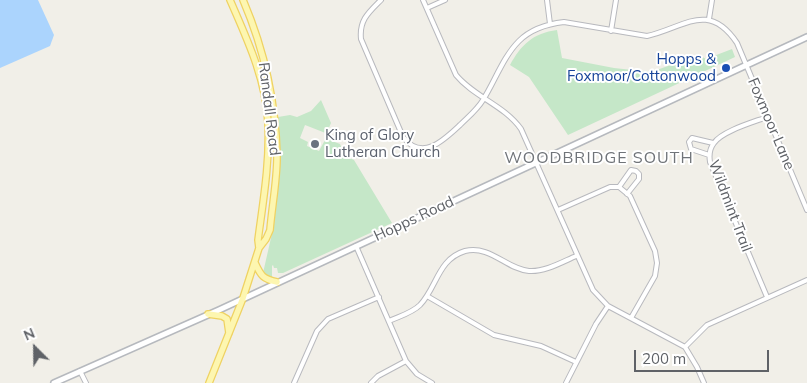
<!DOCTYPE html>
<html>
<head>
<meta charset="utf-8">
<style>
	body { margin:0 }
	#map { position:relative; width:807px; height:383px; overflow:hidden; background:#f1efe8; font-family:Mulish,sans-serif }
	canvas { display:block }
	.north { position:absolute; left:10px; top:323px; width:50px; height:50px; -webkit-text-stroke:4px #fff; paint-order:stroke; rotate:337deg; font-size:14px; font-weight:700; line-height:20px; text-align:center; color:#5f6267 }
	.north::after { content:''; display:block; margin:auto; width:18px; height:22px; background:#5f6267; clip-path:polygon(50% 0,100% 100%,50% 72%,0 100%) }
	.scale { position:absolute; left:634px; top:350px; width:135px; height:22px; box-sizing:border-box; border:2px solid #5f6267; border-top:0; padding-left:6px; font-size:15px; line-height:18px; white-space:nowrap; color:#5f6267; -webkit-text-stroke:4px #fff; paint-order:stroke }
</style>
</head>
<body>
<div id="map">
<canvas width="807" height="383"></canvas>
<div class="north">N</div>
<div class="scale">200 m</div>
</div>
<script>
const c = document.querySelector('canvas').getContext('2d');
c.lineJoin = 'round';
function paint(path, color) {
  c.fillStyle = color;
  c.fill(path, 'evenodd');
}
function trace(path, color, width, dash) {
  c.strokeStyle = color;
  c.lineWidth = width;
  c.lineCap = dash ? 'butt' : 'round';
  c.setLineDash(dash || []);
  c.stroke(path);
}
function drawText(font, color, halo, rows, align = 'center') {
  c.font = font + ' Mulish,sans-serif';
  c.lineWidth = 4;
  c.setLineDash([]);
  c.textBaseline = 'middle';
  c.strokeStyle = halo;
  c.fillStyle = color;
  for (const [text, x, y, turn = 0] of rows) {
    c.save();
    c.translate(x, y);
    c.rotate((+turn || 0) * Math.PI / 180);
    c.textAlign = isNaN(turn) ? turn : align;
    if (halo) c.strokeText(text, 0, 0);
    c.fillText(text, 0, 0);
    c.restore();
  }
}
const green = new Path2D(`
	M557,30l5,28 52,10 37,4 48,-17 7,4 26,-10 3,8 -167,78 -39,-58 -19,-12c11,-20 23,-32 47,-35z
	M321,100l10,23 -3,7v4l-23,-9 -5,13 8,4 -1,4 12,5 6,-11 5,-3 2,4 8,3 5,12 9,4 38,63 -109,50h-5l-1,-5h-3l-1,-3 -1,1v11l-4,1 -5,-5 10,-44 5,-44v-68l12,-2 7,2 14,-6z`);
const water = new Path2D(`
	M0,0h38l16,35 -4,11 -50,22z`);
const street = new Path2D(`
	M381,0c-12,12 -22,20 -20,39l42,98c19,25 41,3 57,-12 8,-8 17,-15 23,-25 12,-19 20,-43 36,-59 12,-12 28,-17 45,-19l83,14c37,-8 61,-36 90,7l70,167
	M423,0l33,75c18,22 48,30 65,54l72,161 15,16 77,41 12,20 7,16
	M547,0l3,24
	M427,8l18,-8
	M709,19l3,-19
	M611,31l5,-31
	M709,155l-18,-6 -2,-7 3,-4 21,5
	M619,187l12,-17 5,1 3,3v5l-12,15
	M558,210l52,-23h9l11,9 25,55 2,12 -2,13 -24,42
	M356,246l50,115 11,13 15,9
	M427,296l67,39 47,11 35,16
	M767,297l-57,-135c-1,-6 0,-14 4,-19 8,-12 40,-21 53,-26
	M389,321c11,-5 23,-8 31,-16 17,-18 18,-46 45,-54 26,-6 41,18 64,20 16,1 33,-9 47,-15
	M685,347l22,-22 100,-45
	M80,371l6,12
	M294,383l23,-52 11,-12 51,-22
	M371,383l7,-7 28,-15
	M566,383l30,-59 12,-18`);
const secondary = new Path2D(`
	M54,383l165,-73 588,-273`);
const primary = new Path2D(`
	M230,0c17,39 36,79 38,123 2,39 -5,79 -10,117l1,8
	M255,263c6,13 8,16 22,19
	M208,314l14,2 5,3 2,14
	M209,383l34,-85 16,-50 7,-9 4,-9c2,-24 7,-49 7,-73 -1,-53 -13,-108 -34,-157`);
const markers = [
	[726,68,5,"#1a4fb4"],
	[315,144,5,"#6b7280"]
];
const transitNames = [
	["Hopps &",716,59],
	["Foxmoor/Cottonwood",716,76]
];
const streetNames = [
	["Randall Road",269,109,83],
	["Foxmoor Lane",771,124,67],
	["Wildmint Trail",730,206,69],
	["Hopps Road",414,219,-25]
];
const worshipNames = [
	["King of Glory",325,135],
	["Lutheran Church",325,152]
];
const neighbourhoodNames = [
	["WOODBRIDGE SOUTH",599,158]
];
paint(green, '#c5e7c8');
paint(water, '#abd4fd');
trace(street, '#b8b9be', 6);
trace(secondary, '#b6b9be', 8);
trace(primary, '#efd262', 8);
trace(street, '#fff', 4);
trace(secondary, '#fff', 5);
trace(primary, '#fdf6b0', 5.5);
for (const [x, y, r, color] of markers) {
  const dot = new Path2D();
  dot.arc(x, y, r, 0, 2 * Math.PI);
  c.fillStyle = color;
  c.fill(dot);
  trace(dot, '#fff', 2);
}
drawText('15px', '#164399', '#fff', transitNames, 'right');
drawText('15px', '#5f6267', '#fff', streetNames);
drawText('15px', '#5b616d', '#fff', worshipNames, 'left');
c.letterSpacing = '1px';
drawText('16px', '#707479', '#fff', neighbourhoodNames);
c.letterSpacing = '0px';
</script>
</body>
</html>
